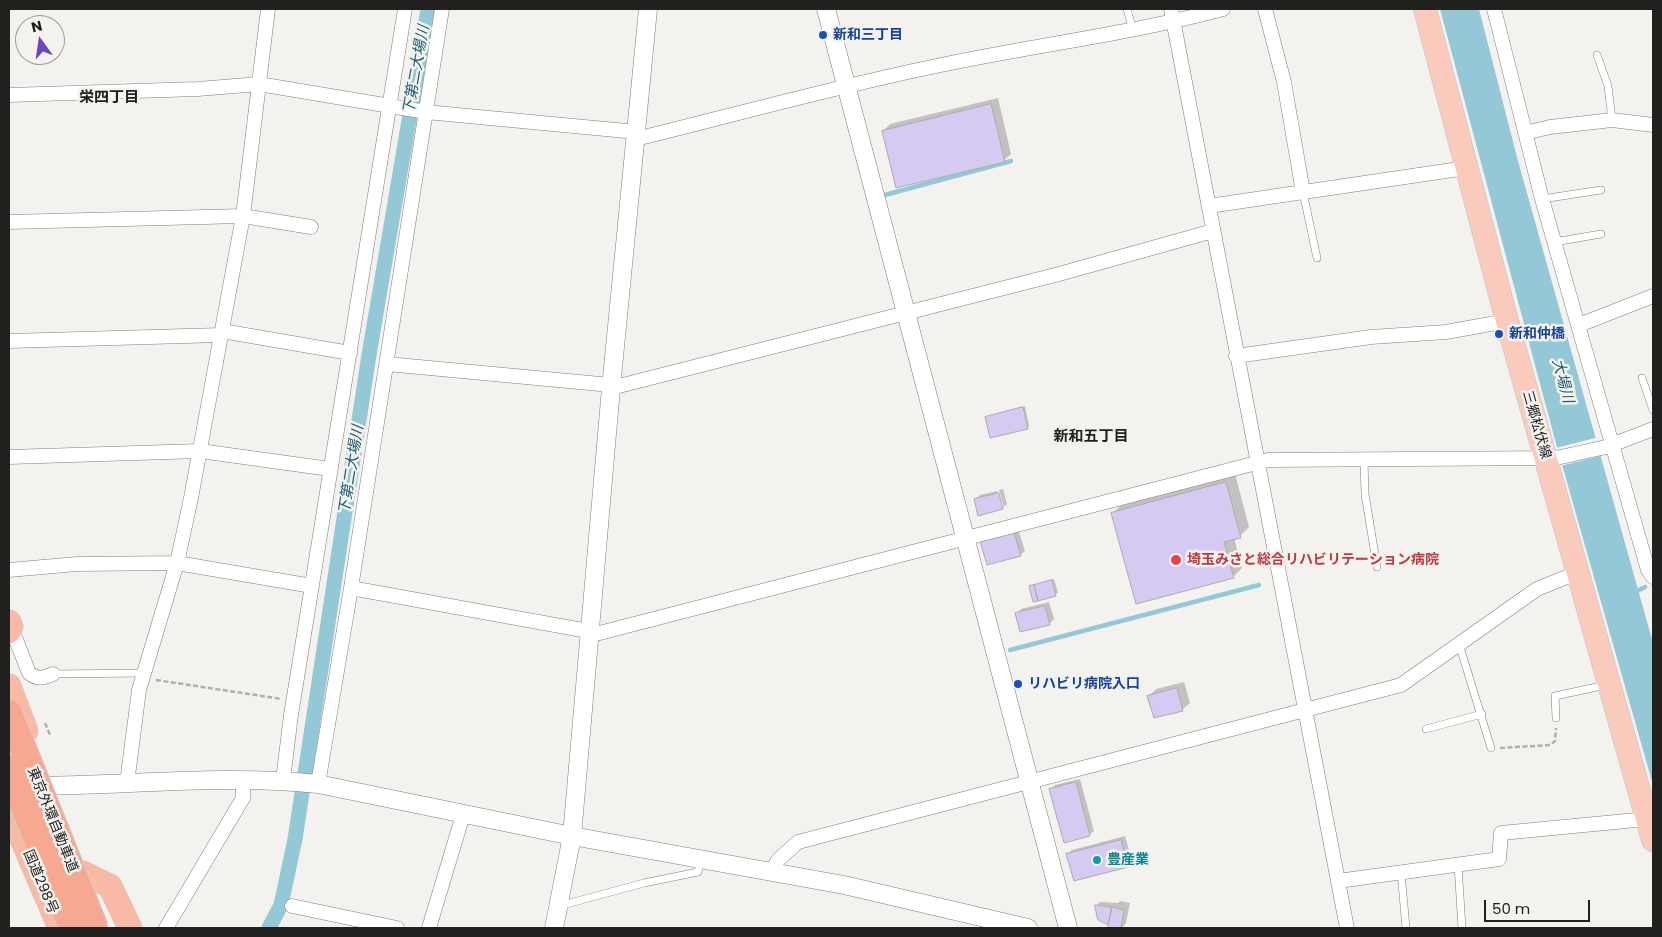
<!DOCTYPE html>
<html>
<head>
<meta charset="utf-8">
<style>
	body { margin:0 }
	#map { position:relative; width:1662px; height:937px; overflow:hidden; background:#f3f2ef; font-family:Poppins,sans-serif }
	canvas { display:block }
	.frame { position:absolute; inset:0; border:10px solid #20201f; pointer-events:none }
	.north { position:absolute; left:15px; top:15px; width:50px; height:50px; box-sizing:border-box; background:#f3f2ef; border:1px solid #9f9e9c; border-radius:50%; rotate:346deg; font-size:14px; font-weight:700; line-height:20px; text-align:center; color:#20201f }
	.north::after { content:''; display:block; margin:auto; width:18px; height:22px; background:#6e44bc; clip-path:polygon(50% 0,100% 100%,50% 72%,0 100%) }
	.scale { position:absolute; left:1484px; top:900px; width:106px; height:22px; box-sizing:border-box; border:2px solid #20201f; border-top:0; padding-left:6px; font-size:15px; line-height:18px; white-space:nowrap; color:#20201f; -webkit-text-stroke:4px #f3f2ef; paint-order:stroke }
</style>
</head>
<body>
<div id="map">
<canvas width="1662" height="937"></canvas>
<div class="frame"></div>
<div class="north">N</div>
<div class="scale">50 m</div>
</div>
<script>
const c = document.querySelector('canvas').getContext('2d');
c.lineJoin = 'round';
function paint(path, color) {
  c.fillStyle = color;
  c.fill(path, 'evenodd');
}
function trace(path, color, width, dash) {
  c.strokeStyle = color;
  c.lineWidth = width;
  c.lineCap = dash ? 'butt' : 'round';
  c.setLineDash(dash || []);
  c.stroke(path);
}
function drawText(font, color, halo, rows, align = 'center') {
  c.font = font + ' Poppins,"Noto Sans JP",sans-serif';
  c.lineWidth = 5;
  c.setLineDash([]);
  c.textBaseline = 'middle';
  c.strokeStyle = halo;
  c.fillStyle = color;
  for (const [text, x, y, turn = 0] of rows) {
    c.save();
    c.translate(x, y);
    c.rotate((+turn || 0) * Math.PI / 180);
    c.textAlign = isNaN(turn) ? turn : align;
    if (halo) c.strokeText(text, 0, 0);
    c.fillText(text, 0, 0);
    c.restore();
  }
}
const water = new Path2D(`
	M1440,9h39l39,152 135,482v142l-98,-345z`);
const pier = new Path2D(`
	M1599,437l5,18 -44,11 -4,-18z`);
const shadow = new Path2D(`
	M998,98l13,56 -7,6 -121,-29 7,-7z
	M1025,406l4,20 -1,2 -42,-11z
	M1235,474l14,53 -9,9 -6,2 8,30 -9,9 -120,-64 9,-9z
	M1003,489l4,15 -3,3 -5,-17z
	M997,491l6,17 -28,-8 5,-5z
	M1018,529l7,22 -5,4 -38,-14z
	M1054,579l4,14 -24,8 -4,-14z
	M1049,602l5,17 -5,5 -32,-10 4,-5z
	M1184,682l6,21 -7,6 -29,8 -5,-21 7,-7z
	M1080,779l14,52 -5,4 -38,-45 4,-5z
	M1125,836l7,25 -5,5 -59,-12 4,-4z
	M1120,901l10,2 -4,20 -4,5h-13l1,-4 -11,-5 -3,-13 4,-4 18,1z`);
const stream = new Path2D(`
	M881,196l130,-35
	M1635,592l10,-5
	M1010,650l249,-65`);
const canal = new Path2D(`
	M269,928l12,-23 14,-66 74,-484 59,-346`);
const building = new Path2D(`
	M991,104l14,58 -109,26 -14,-57z
	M1023,407l5,22 -38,9 -5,-21z
	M1226,482l15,56 -17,4 10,36 -98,26 -25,-91z
	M999,493l4,16 -25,7 -4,-17z
	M1014,532l7,24 -34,9 -7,-24z
	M1052,580l4,16 -18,5 -4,-16z
	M1034,585l4,16 -5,1 -4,-16z
	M1045,606l5,19 -30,7 -5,-19z
	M1177,688l6,23 -29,7 -7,-22z
	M1076,782l14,54 -26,7 -15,-54z
	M1121,840l7,27 -54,14 -8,-27z
	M1095,905l17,2 -4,18 -10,-5z
	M1112,907l12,3 -3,18h-13z`);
const path = new Path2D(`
	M156,680l126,19
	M45,723l5,12
	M1500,748l50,-3 5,-4 1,-13`);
const service = new Path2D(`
	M1127,9l6,21
	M1597,55l11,31 4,34
	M1303,192l14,66
	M1542,199l59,-9
	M1554,242l47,-8
	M1642,378l11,32
	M1364,460l1,34 12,73
	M1459,644l32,104
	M53,674l90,-1
	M1556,718l-1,-22 51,-11
	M1426,729l56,-15
	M1458,865l4,63
	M1401,872l5,56
	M559,906l85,-23 54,-11 3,-13`);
const minor = new Path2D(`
	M1171,9l176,919
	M1265,9l19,73 19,110
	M1494,9l48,190 106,371 5,7
	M9,95l189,-6 61,-5 167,28 211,20
	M1525,133l25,-6 62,-7 41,5
	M636,139c102,-25 202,-53 305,-74 94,-20 189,-31 282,-56
	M1209,206l257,-38
	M9,222l234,-6 68,11
	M1579,325l74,-29
	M222,331l128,22
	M9,341l212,-6
	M1236,356l135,-19 75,-5 61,-11
	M387,364l224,21
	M611,388l448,-114 154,-43
	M9,457l191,-6 130,18
	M9,570l68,-6 100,-1 135,23
	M351,588l237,43
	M11,627l18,46c9,7 14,5 24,1
	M588,636l680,-176 288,-2 50,-11 47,-18
	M283,780l8,-65 114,-706
	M127,783l12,-93 38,-127 14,-65 52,-282 25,-207
	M318,784l33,-196 91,-579
	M772,871l6,-11 20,-18 603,-157 136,-96 42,-17
	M1338,881l161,-22 2,-26 146,-14
	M292,906l105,22
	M166,928l77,-130v-18
	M429,928l34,-113`);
const tertiary = new Path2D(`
	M826,9l242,919
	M28,786c97,0 194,-12 290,-2l254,52 272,49 184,43
	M554,928l18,-92 39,-448 37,-379`);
const primary = new Path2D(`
	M1425,9l82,312 146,519`);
const trunk = new Path2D(`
	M9,622l2,5 -2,4
	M9,686l17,45
	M9,809l51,119
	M83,873l27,13 20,42`);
const motorwayBridge = new Path2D(`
	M9,713l86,215
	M9,768l63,160`);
const markers = [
	[823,35,5,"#1a4fb4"],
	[1499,334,5,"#1a4fb4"],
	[1176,560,6,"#e0444e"],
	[1018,684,5,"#1a4fb4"],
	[1097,860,5,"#0f9aa8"]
];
const transitNames = [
	["新和三丁目",833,35],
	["新和仲橋",1509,334],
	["リハビリ病院入口",1028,684]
];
const streetNames = [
	["三郷松伏線",1536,425,74],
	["東京外環自動車道",52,820,68],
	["国道298号",40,882,67]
];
const healthNames = [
	["埼玉みさと総合リハビリテーション病院",1187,560]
];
const cultureNames = [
	["豊産業",1107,860]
];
const waterNames = [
	["下第二大場川",417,70,-80],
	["大場川",1562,381,75],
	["下第二大場川",352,470,-81]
];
const neighbourhoodNames = [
	["栄四丁目",109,98],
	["新和五丁目",1091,437]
];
paint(water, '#95c8d6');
paint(pier, '#f3f2ef');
paint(shadow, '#0003');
trace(stream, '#95c8d6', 4.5);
trace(canal, '#95c8d6', 15);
paint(building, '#d5caf2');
trace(building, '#acabae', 1);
trace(service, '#7f7e7b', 8);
trace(minor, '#7f7e7b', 15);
trace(tertiary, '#7f7e7b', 19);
trace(primary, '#cecece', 24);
trace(trunk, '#cecece', 25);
trace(path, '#afafac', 2.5, [5, 2.5]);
trace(service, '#fff', 7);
trace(minor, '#fff', 14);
trace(tertiary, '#fff', 18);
trace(primary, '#facbbc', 22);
trace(trunk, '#f8baa6', 24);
trace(motorwayBridge, '#cecece', 28, []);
trace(motorwayBridge, '#f7a890', 26);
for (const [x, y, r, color] of markers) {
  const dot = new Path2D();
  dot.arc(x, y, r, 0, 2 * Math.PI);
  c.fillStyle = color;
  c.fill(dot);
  trace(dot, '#f3f2ef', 2);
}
drawText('bold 14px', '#164399', '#f3f2ef', transitNames, 'left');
drawText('14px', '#20201f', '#f3f2ef', streetNames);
drawText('bold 14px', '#be3a42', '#f3f2ef', healthNames, 'left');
drawText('bold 14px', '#0d838f', '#f3f2ef', cultureNames, 'left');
drawText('italic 15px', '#1c5e6e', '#f3f2ef', waterNames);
drawText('bold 15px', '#20201f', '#f3f2ef', neighbourhoodNames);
</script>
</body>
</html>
